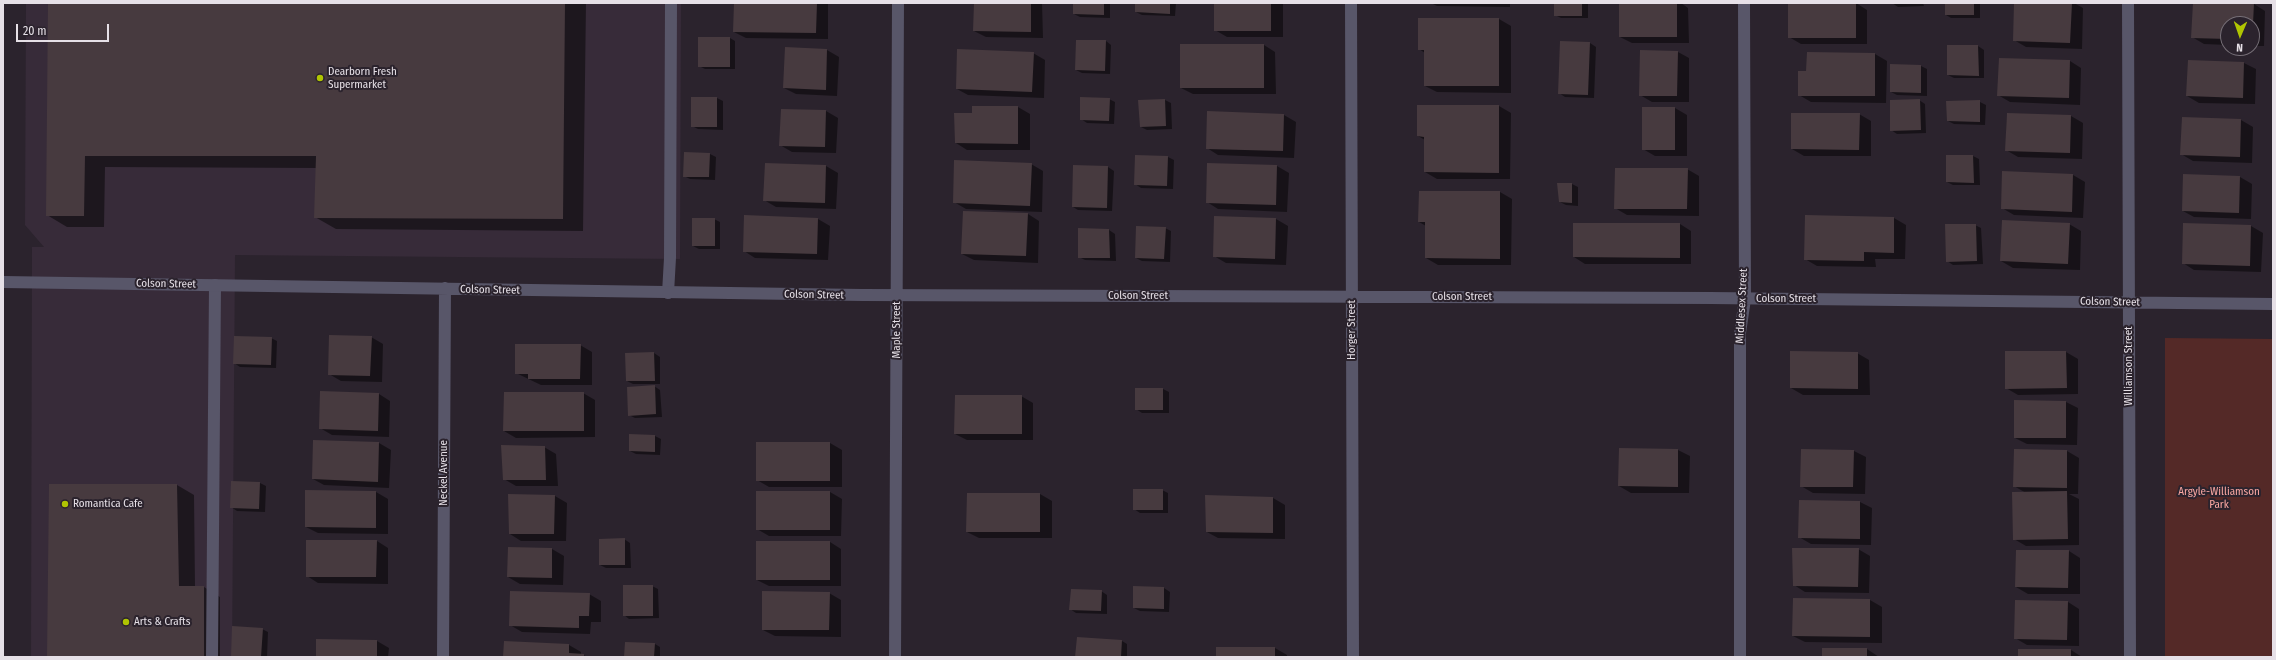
<!DOCTYPE html>
<html>
<head>
<meta charset="utf-8">
<style>
	body { margin:0 }
	#map { position:relative; width:2276px; height:660px; overflow:hidden; background:#2b232d; font-family:"Fira Sans Condensed",sans-serif }
	canvas { display:block }
	.frame { position:absolute; inset:0; border:4px solid #e6e0e7; pointer-events:none }
	.north { position:absolute; left:2220px; top:16px; width:40px; height:40px; box-sizing:border-box; background:#2b232d; border:1px solid #766f77; border-radius:50%; rotate:182deg; font-size:11px; font-weight:700; line-height:16px; text-align:center; color:#e6e0e7 }
	.north::after { content:''; display:block; margin:auto; width:14px; height:18px; background:#b0c502; clip-path:polygon(50% 0,100% 100%,50% 72%,0 100%) }
	.scale { position:absolute; left:16px; top:24px; width:93px; height:18px; box-sizing:border-box; border:2px solid #e6e0e7; border-top:0; padding-left:5px; font-size:12px; line-height:14px; white-space:nowrap; color:#e6e0e7; -webkit-text-stroke:3px #2b232d; paint-order:stroke }
</style>
</head>
<body>
<div id="map">
<canvas width="2276" height="660"></canvas>
<div class="frame"></div>
<div class="north">N</div>
<div class="scale">20 m</div>
</div>
<script>
const c = document.querySelector('canvas').getContext('2d');
c.lineJoin = 'round';
function paint(path, color) {
  c.fillStyle = color;
  c.fill(path, 'evenodd');
}
function trace(path, color, width, dash) {
  c.strokeStyle = color;
  c.lineWidth = width;
  c.lineCap = dash ? 'butt' : 'round';
  c.setLineDash(dash || []);
  c.stroke(path);
}
function drawText(font, color, halo, rows, align = 'center') {
  c.font = font + ' "Fira Sans Condensed",sans-serif';
  c.lineWidth = 4;
  c.setLineDash([]);
  c.textBaseline = 'middle';
  c.strokeStyle = halo;
  c.fillStyle = color;
  for (const [text, x, y, turn = 0] of rows) {
    c.save();
    c.translate(x, y);
    c.rotate((+turn || 0) * Math.PI / 180);
    c.textAlign = isNaN(turn) ? turn : align;
    if (halo) c.strokeText(text, 0, 0);
    c.fillText(text, 0, 0);
    c.restore();
  }
}
const built = new Path2D(`
	M26,3h655l-1,256 -445,-4 -3,402h-201l1,-410h12l-19,-22z`);
const green = new Path2D(`
	M2165,338l108,1v318h-108z`);
const shadow = new Path2D(`
	M49,3h537l-3,228 -247,-2 -21,-12 2,-49 -212,-1 -1,60h-37l-20,-12z
	M735,3h93v36l-82,-1 -12,-6z
	M975,3h67l1,35 -57,-1 -12,-6z
	M1074,3h36v15l-30,-1 -6,-3z
	M1136,3h40l-1,13 -33,-1 -6,-3z
	M1215,3h68v34h-56l-12,-7z
	M1431,3h79v4l-73,-1z
	M1555,3h33v15h-27l-6,-3z
	M1620,3h61l7,5 1,35h-57l-12,-6z
	M1789,3h67l11,7v34h-66l-12,-7z
	M1892,3h31l1,3 -26,1z
	M1946,3h34v15h-29l-5,-3z
	M2015,3h59l9,5 -1,41 -56,-2 -12,-7z
	M2194,3l60,1 11,7 -1,35h-12v-22h-24v21l-24,-1 -12,-7z
	M1419,19h80l12,7v67l-74,-1 -12,-6v-33l-6,-4z
	M730,38l5,3v28h-30l-6,-3z
	M1106,41l5,4 -1,29 -28,-1 -6,-3z
	M1590,43l6,4 -2,51 -29,-1 -6,-4z
	M1264,45l11,7 1,42h-83l-12,-6z
	M1978,46l6,4v28h-30l-6,-3z
	M827,50l12,7 -2,39 -41,-2 -12,-6z
	M1678,52l11,6v44h-37l-12,-7z
	M1033,53l12,7 -1,38 -76,-3 -11,-6z
	M1875,54l12,7 -1,42 -75,-1 -12,-7 8,-23z
	M2070,61l11,7 -1,37 -70,-3 -12,-7z
	M2189,61l55,2 12,6 -1,35 -56,-1 -12,-7z
	M1921,66l6,3v27l-30,-1 -6,-3z
	M692,98h25l6,3v29l-25,-1 -6,-3z
	M1109,99l6,3 -1,22 -27,-1 -6,-4z
	M1165,100l6,3 1,26 -25,1 -6,-3z
	M1919,100l6,4 1,29 -29,1 -6,-4z
	M1980,102l6,3 -1,20 -31,-1 -6,-3z
	M1499,106l12,7 -1,66h-73l-12,-7v-32l-7,-4z
	M1018,107l12,7v36h-63l-11,-7 17,-28z
	M1675,108l12,7v41h-32l-12,-7z
	M826,111l12,7 -2,35 -44,-1 -12,-7z
	M1859,114l12,7v35h-67l-12,-7z
	M2007,114l64,2 12,7 -1,36 -64,-2 -12,-7z
	M1284,115l12,7 -2,36 -76,-3 -11,-7z
	M2183,118l58,2 12,7 -1,36 -59,-2 -12,-7z
	M710,154l6,3 -1,23 -25,-1 -6,-3z
	M1947,156h26l6,3 1,26h-27l-6,-3z
	M1168,157l6,3 -1,29 -32,-1 -6,-4z
	M1031,164l12,7 -1,41 -76,-3 -12,-7z
	M1208,164l69,2 12,7 -2,39 -69,-3 -11,-7z
	M826,166l12,7 -2,36 -60,-2 -12,-7z
	M1108,167l6,4 -2,40 -34,-1 -5,-3z
	M1687,169l12,7v40l-72,-1 -12,-7z
	M2073,175l12,7 -2,36 -69,-3 -12,-7z
	M2184,175l56,2 12,7 -1,35 -57,-2 -11,-6z
	M1572,184l6,3v19l-12,-1 -6,-3z
	M1500,192l12,7 -1,66h-73l-12,-7v-32l-7,-4z
	M1028,214l11,7 -1,42 -64,-3 -12,-6z
	M1806,216l88,2 12,7 -1,34h-30l1,8 -59,-1 -12,-7z
	M714,219l6,3v27h-21l-6,-3z
	M818,219l12,7 -2,34 -73,-2 -11,-7z
	M1276,219l12,7 -2,39 -60,-2 -12,-7z
	M1680,224l11,7v33h-106l-11,-7z
	M2069,224l12,7 -1,39 -67,-2 -12,-7z
	M1975,225l6,3 2,36 -30,1 -6,-4z
	M2251,226l12,7 -2,39 -67,-2 -11,-7z
	M1165,228l6,3 -1,31 -28,-1 -6,-3z
	M1109,230l6,4 1,27 -31,-1 -6,-3z
	M371,337l12,7 -1,38 -41,-1 -12,-7z
	M271,338l6,3 -1,27 -36,-1 -6,-4z
	M580,345l12,7v33h-51l-25,-12z
	M2066,352l12,7v35l-60,1 -12,-7z
	M654,353l6,4v27h-27l-6,-3z
	M1857,353l12,7 1,35h-67l-12,-7z
	M654,386l6,4 2,27 -27,1 -6,-3z
	M1136,389h27l6,3v21h-27l-6,-4z
	M583,393l12,7v37l-79,1 -12,-7z
	M379,394l11,7 -1,36 -57,-2 -12,-7z
	M1021,396l12,7v37h-66l-12,-6z
	M2066,402l12,6 -1,37 -50,-1 -12,-6z
	M655,436l6,3 -1,16 -24,-1 -6,-3z
	M379,443l12,7 -2,38 -65,-3 -11,-6z
	M830,443l12,7v37h-73l-12,-7z
	M544,447l12,7 2,32h-42l-12,-7z
	M1678,450l12,6 -1,37h-58l-12,-7z
	M1802,450l52,1 12,6 -1,37 -52,-1 -12,-7z
	M2015,450l52,1 12,7 -1,36h-9l10,5v46l-53,1 -12,-7 12,-46 -12,-7z
	M260,483l6,3 -1,26 -28,-1 -6,-4z
	M50,485h127l17,10 1,92h9l16,10v60h-172z
	M1162,490l6,3v20h-28l-6,-4z
	M376,492l12,7v35l-70,-1 -12,-6z
	M830,492l12,7 -1,37h-72l-12,-7z
	M968,494h72l12,7v37h-73l-12,-6z
	M509,495l46,1 12,7 -1,38h-45l-11,-7z
	M1273,498l12,7v34l-67,-1 -11,-6z
	M1860,502l12,6 -1,37 -60,-1 -12,-7z
	M624,539l6,4 1,25h-25l-6,-3z
	M377,541l11,7v36l-70,-1 -11,-7z
	M830,542l11,7v37h-72l-12,-6z
	M509,548l43,1 12,7 -1,29 -43,-1 -12,-7z
	M1858,549l12,7 -1,37 -64,-1 -11,-7z
	M2069,551l11,7v36h-52l-12,-7z
	M652,586l6,3 1,29 -30,1 -5,-4z
	M1164,588l6,4 -1,20 -29,-1 -6,-3z
	M1101,591l6,4v19l-31,-1 -6,-4z
	M829,593l12,7v37l-66,-1 -12,-6z
	M589,594l12,7v21h-10l-1,12 -68,-2 -12,-7z
	M1794,599l76,1 12,7v36l-77,-1 -12,-6z
	M2068,602l11,7v37l-52,-1 -12,-7z
	M262,629l6,3 -1,25h-35z
	M377,641l12,7 -1,9h-71z
	M1122,641l5,3v13h-51z
	M505,642l64,3 12,7v2l7,3h-84z
	M655,644l5,3v10h-35z
	M1275,648l12,7v2h-70z
	M1867,649l12,8h-56z
	M2071,650l11,7h-63z`);
const building = new Path2D(`
	M48,3h517l-2,216 -249,-1 2,-62h-231l-1,60h-38z
	M734,3h83l-1,30 -83,-1z
	M974,3h57v29l-58,-1z
	M1073,3h31v12l-31,-1z
	M1135,3h35v11l-35,-2z
	M1214,3h57v28h-57z
	M1554,3h28v13h-28z
	M1619,3h58v34h-58z
	M1788,3h68v35h-68z
	M1945,3h29v12h-29z
	M2014,3h58l-2,40 -57,-2z
	M2193,3h61l-1,21h-25v15l-37,-1z
	M1418,18h81v68h-75v-36h-6z
	M698,37h32v30h-32z
	M1076,40h30l-1,31 -30,-1z
	M1560,41l30,1 -2,53 -30,-1z
	M1180,44h84v44h-84z
	M1947,45h31l1,31 -32,-1z
	M785,47l42,2 -1,41 -43,-2z
	M957,49l77,3 -2,40 -76,-3z
	M1640,50l38,1 -1,45h-38z
	M1807,52l68,1v43h-77v-25h8z
	M1999,58l71,2 -1,38 -72,-2z
	M2188,60l56,2 -1,36 -57,-2z
	M1890,64l31,1v28l-31,-1z
	M691,97h26v30h-26z
	M1080,97l30,1 -1,23 -29,-1z
	M1165,99l1,27 -26,1 -2,-27z
	M1920,99l1,31 -31,1v-31z
	M1980,100v22l-33,-1 -1,-20z
	M1417,105h82v68l-75,-1v-35l-7,-1z
	M972,106h46v38l-63,-1 -1,-30h18z
	M1642,107h33v43h-33z
	M781,109l45,1 -1,37 -46,-1z
	M1207,111l77,3 -1,37 -77,-2z
	M1791,113h69l-1,37 -68,-1z
	M2007,113l64,2 -1,38 -65,-2z
	M2182,117l59,2 -1,38 -60,-2z
	M684,152l26,1 -1,24h-26z
	M1135,155l33,1 -1,30 -33,-1z
	M1946,155h27l1,28 -28,-1z
	M954,160l78,3 -2,43 -77,-3z
	M765,163l61,2 -1,38 -62,-2z
	M1207,163l70,2 -1,40 -70,-2z
	M1073,165l35,1 -1,42 -35,-1z
	M1615,168h73l-1,41h-73z
	M2002,171l71,3 -1,38 -71,-3z
	M2183,174l57,2 -1,37 -57,-2z
	M1557,183h15v20l-13,-1z
	M1419,191h81v68l-75,-1v-36h-7z
	M963,211l65,2 -2,43 -65,-2z
	M744,215l74,3 -1,36 -74,-2z
	M1805,215l89,2v36l-30,-1v9l-60,-1z
	M1214,216l62,2 -1,41 -62,-2z
	M692,218h23v28h-23z
	M2002,220l68,3 -2,41 -68,-3z
	M1573,223h107v35l-107,-1z
	M2183,223l68,2 -1,41 -68,-2z
	M1945,224h31l1,37 -31,1z
	M1136,226l30,1 -2,32 -29,-1z
	M1078,228l31,1 1,29h-32z
	M329,335l43,1 -2,40 -42,-1z
	M234,336l38,1 -1,28 -38,-1z
	M515,344h66l-1,35h-52v-5h-13z
	M1790,351l68,1v37l-68,-1z
	M2005,351h61l1,37 -62,1z
	M654,352l1,29h-29l-1,-28z
	M655,385l1,29 -28,2 -1,-29z
	M1135,388h28v22h-28z
	M320,391l59,2 -1,38 -59,-2z
	M504,392h80v39h-81z
	M955,395h67v39h-68z
	M2014,400l52,1v37h-52z
	M629,434l26,1v17l-26,-1z
	M313,440l66,2 -1,40 -66,-3z
	M756,442h74v39h-74z
	M501,445l44,1 1,34h-43z
	M1619,448l59,1v38l-60,-1z
	M1801,449l53,1 -1,37h-53z
	M2014,449l53,1v38l-54,-1z
	M231,481l29,1 -1,27 -29,-1z
	M49,484h128l2,102h25v71h-157z
	M1133,489h30v21h-30z
	M305,490l71,1v37l-71,-1z
	M756,491h74v39h-74z
	M2067,491l1,48 -55,1 -1,-48z
	M967,493h73v39h-74z
	M508,494l47,1 -1,39h-45z
	M1205,495l68,2v36l-67,-1z
	M1799,500l61,1v38l-62,-1z
	M625,538v27h-26v-26z
	M306,540h71l-1,37h-70z
	M756,541h74v39h-74z
	M508,547l44,1v30l-45,-1z
	M1792,548h67l-1,39 -65,-1z
	M2016,550h53l-1,38 -53,-1z
	M623,585h30v31h-30z
	M1133,586l31,1v22l-31,-1z
	M1071,589l31,1 -1,21 -32,-1z
	M510,591l80,2 -1,23h-10v12l-70,-2z
	M762,591l68,1 -1,38h-67z
	M1793,598l77,1v38l-78,-1z
	M2015,600l53,1 -1,39 -53,-1z
	M232,626l31,2 -2,29h-30z
	M1077,637l45,3 -1,17h-46z
	M316,639l61,1v17h-61z
	M504,641l65,3v9l15,1v3h-81z
	M625,642l30,1 -1,14h-30z
	M1216,647h59v10h-59z
	M1822,648h45v9h-45z
	M2018,649h53v8h-53z`);
const lane = new Path2D(`
	M668,293l2,-35 1,-255
	M212,657l3,-372`);
const street = new Path2D(`
	M1351,3l2,654
	M2128,3l2,654
	M3,282l859,13 848,3 563,6
	M443,657l2,-369
	M895,657l3,-654
	M1740,657v-324l5,-34 -1,-296`);
const markers = [
	[320,78,4,"#b0c502"],
	[65,504,4,"#b0c502"],
	[126,622,4,"#b0c502"]
];
const poiNames = [
	["Dearborn Fresh",328,72],
	["Supermarket",328,85],
	["Romantica Cafe",73,504],
	["Arts & Crafts",134,622]
];
const streetNames = [
	["Colson Street",166,284,1],
	["Colson Street",490,290,1],
	["Colson Street",814,295,1],
	["Colson Street",1138,296],
	["Colson Street",1462,297],
	["Colson Street",1786,299],
	["Colson Street",2110,302,1],
	["Middlesex Street",1742,306,-87],
	["Maple Street",897,330,-90],
	["Horger Street",1352,330,-90],
	["Williamson Street",2129,366,-90],
	["Neckel Avenue",444,473,-90]
];
const parkNames = [
	["Argyle-Williamson",2219,492],
	["Park",2219,505]
];
paint(built, '#372b39');
paint(green, '#542927');
paint(shadow, '#0007');
paint(building, '#473a3f');
trace(lane, '#585669', 12);
trace(street, '#585669', 12);
for (const [x, y, r, color] of markers) {
  const dot = new Path2D();
  dot.arc(x, y, r, 0, 2 * Math.PI);
  c.fillStyle = color;
  c.fill(dot);
  trace(dot, '#2b232d', 1.5);
}
drawText('11px', '#e6e0e7', '#2b232d', poiNames, 'left');
drawText('11px', '#e6e0e7', '#2b232d', streetNames);
drawText('11px', '#faa7a2', '#2b232d', parkNames);
</script>
</body>
</html>
